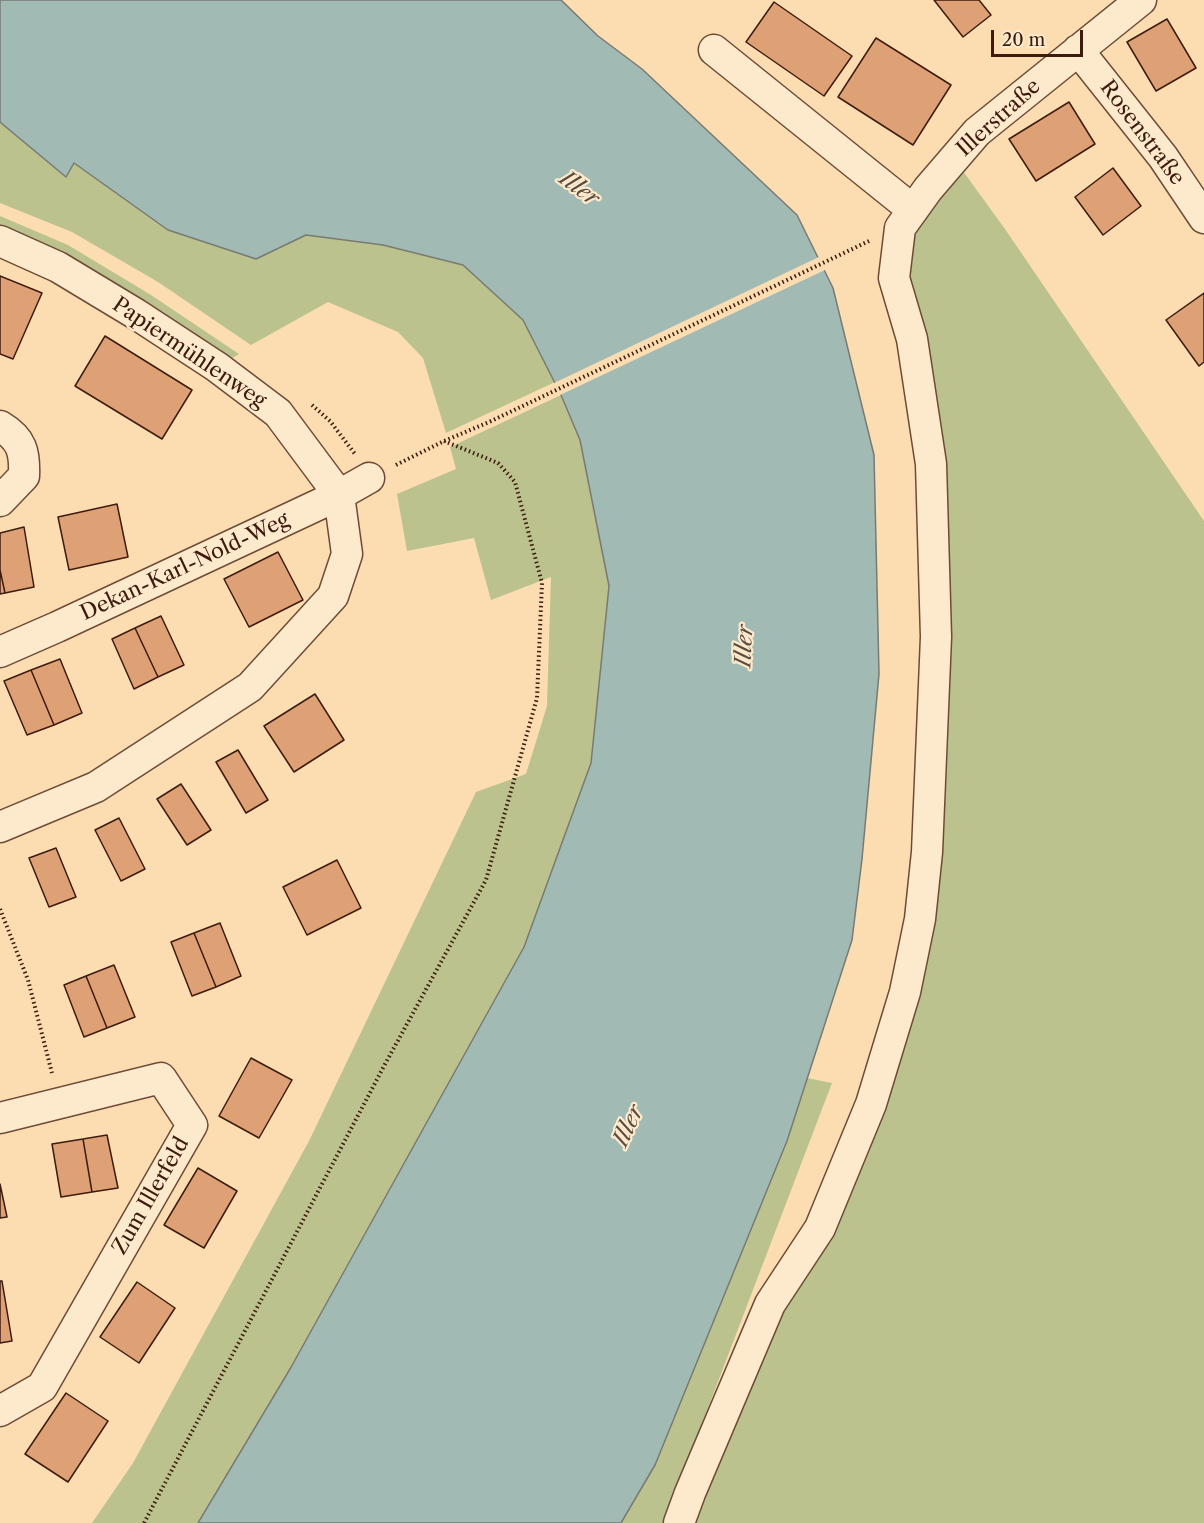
<!DOCTYPE html>
<html>
<head>
<meta charset="utf-8">
<style>
	body { margin:0 }
	#map { position:relative; width:1204px; height:1523px; overflow:hidden; background:#fcddb1; font-family:"Libre Caslon Text",serif }
	canvas { display:block }
	.scale { position:absolute; left:991px; top:30px; width:92px; height:27px; box-sizing:border-box; border:3px solid #3d1b0e; border-top:0; padding-left:8px; font-size:18px; line-height:21px; white-space:nowrap; color:#3d1b0e; -webkit-text-stroke:4px #fde9cc; paint-order:stroke }
</style>
</head>
<body>
<div id="map">
<canvas width="1204" height="1523"></canvas>
<div class="scale">20 m</div>
</div>
<script>
const c = document.querySelector('canvas').getContext('2d');
c.lineJoin = 'round';
function paint(path, color) {
  c.fillStyle = color;
  c.fill(path, 'evenodd');
}
function trace(path, color, width, dash) {
  c.strokeStyle = color;
  c.lineWidth = width;
  c.lineCap = dash ? 'butt' : 'round';
  c.setLineDash(dash || []);
  c.stroke(path);
}
function drawText(font, color, halo, rows, align = 'center') {
  c.font = font + ' "Libre Caslon Text",serif';
  c.lineWidth = 4.5;
  c.setLineDash([]);
  c.textBaseline = 'middle';
  c.strokeStyle = halo;
  c.fillStyle = color;
  for (const [text, x, y, turn = 0] of rows) {
    c.save();
    c.translate(x, y);
    c.rotate((+turn || 0) * Math.PI / 180);
    c.textAlign = isNaN(turn) ? turn : align;
    if (halo) c.strokeText(text, 0, 0);
    c.fillText(text, 0, 0);
    c.restore();
  }
}
const green = new Path2D(`
	M0,122l66,55 8,-15 94,68 87,29 51,-24 77,10 80,20 60,55 32,62 -109,51 -23,-75 -25,-26 -70,-30 -77,43 -93,-63 -86,-50 -72,-29z
	M960,167l45,62 199,292v1002h-517l9,-29 183,-391 65,-460 -37,-355 6,-52z
	M0,216l68,29 83,50 88,59 -13,8 -226,-128z
	M561,395l19,44 29,147 -18,177 -67,184 -234,422 -92,154h-106l41,-60 176,-322 167,-349 50,-18 21,-68 4,-129 -60,23 -17,-62 -67,13 -10,-57 59,-25 -6,-22z
	M807,1078l25,5 -168,440h-43l34,-58 132,-324z`);
const water = new Path2D(`
	M0,0h561l37,36 44,33 155,146 36,73 41,167 5,219 -17,185 -10,81 -65,201 -132,324 -34,58h-423l92,-154 234,-422 67,-184 18,-177 -29,-146 -19,-45 -38,-75 -60,-55 -80,-20 -77,-10 -50,24 -88,-29 -94,-67 -8,14 -66,-55z`);
const pier = new Path2D(`
	M821,256l6,13 -269,127 -6,-12z`);
const building = new Path2D(`
	M934,0h45l12,15 -28,22z
	M774,2l78,54 -28,40 -78,-54z
	M1167,19l29,49 -40,23 -29,-49z
	M876,38l75,47 -38,60 -75,-48z
	M1069,102l26,42 -59,37 -27,-42z
	M1113,168l28,38 -38,29 -28,-38z
	M0,276l42,17 -29,66 -13,-5z
	M1204,293v69l-5,4 -33,-46z
	M105,336l87,54 -30,49 -87,-53z
	M117,504l11,53 -59,13 -11,-53z
	M24,527l10,60 -29,6 -5,-23v-37z
	M278,552l25,48 -54,27 -25,-48z
	M0,570l5,23 -5,1z
	M161,616l23,49 -26,12 -23,-49z
	M135,628l23,49 -24,12 -22,-50z
	M60,659l22,54 -28,12 -23,-55z
	M31,670l23,55 -27,10 -23,-54z
	M315,694l29,46 -50,32 -30,-46z
	M238,750l30,50 -22,13 -30,-51z
	M181,784l30,46 -24,15 -30,-46z
	M119,818l26,51 -24,12 -26,-51z
	M56,848l20,49 -27,10 -20,-49z
	M337,860l24,48 -54,27 -24,-48z
	M220,923l21,53 -25,11 -22,-54z
	M194,933l22,54 -24,9 -21,-54z
	M114,965l21,52 -28,11 -21,-52z
	M86,976l21,52 -23,9 -20,-52z
	M251,1058l41,22 -33,58 -40,-22z
	M107,1135l11,53 -26,4 -9,-53z
	M83,1139l9,53 -31,5 -9,-53z
	M198,1168l39,23 -33,57 -40,-23z
	M0,1184l7,33 -7,1z
	M0,1281h2l10,60 -12,2z
	M137,1282l38,26 -36,55 -39,-26z
	M66,1393l42,28 -40,61 -43,-28z`);
const path = new Path2D(`
	M312,405l18,16 25,33
	M396,465l48,-24 45,-19 380,-181
	M0,909l28,71 24,93
	M144,1523l240,-457 102,-186 51,-182 5,-115 -27,-101 -17,-19 -54,-22`);
const minor = new Path2D(`
	M714,50l199,160
	M1078,50l85,107 41,61
	M0,241l58,26 78,47 81,53 61,46 61,82 8,59 -14,42 -83,91 -154,100 -96,40
	M0,426c22,13 25,26 24,50l-24,25
	M0,652l57,-25 282,-132 30,-17
	M0,1118l161,-40 31,47 -150,262 -42,24
	M679,1523l11,-30 80,-189 50,-76 51,-124 34,-112 15,-73 7,-67 9,-215 -5,-173 -19,-125 -18,-61 6,-50 28,-39 49,-57 164,-132`);
const streetNames = [
	["Illerstraße",999,118,-42],
	["Rosenstraße",1142,133,53],
	["Papiermühlenweg",189,353,34],
	["Dekan-Karl-Nold-Weg",185,567,-25],
	["Zum Illerfeld",151,1196,-60]
];
const waterNames = [
	["Iller",579,189,36],
	["Iller",745,646,-87],
	["Iller",629,1126,-65]
];
paint(green, '#bcc28e');
paint(water, '#a1bab4');
trace(water, '#797a72', 1.5);
paint(pier, '#fcddb1');
paint(building, '#dda175');
trace(building, '#3d1b0e', 1.5);
trace(minor, '#6d4c37', 33);
trace(path, '#3d1b0e', 4, [1.5, 3]);
trace(minor, '#fde9cc', 30);
drawText('21px', '#3d1b0e', '#fde9cc', streetNames);
drawText('italic 22px', '#5b4b40', '#fde9cc', waterNames);
</script>
</body>
</html>
